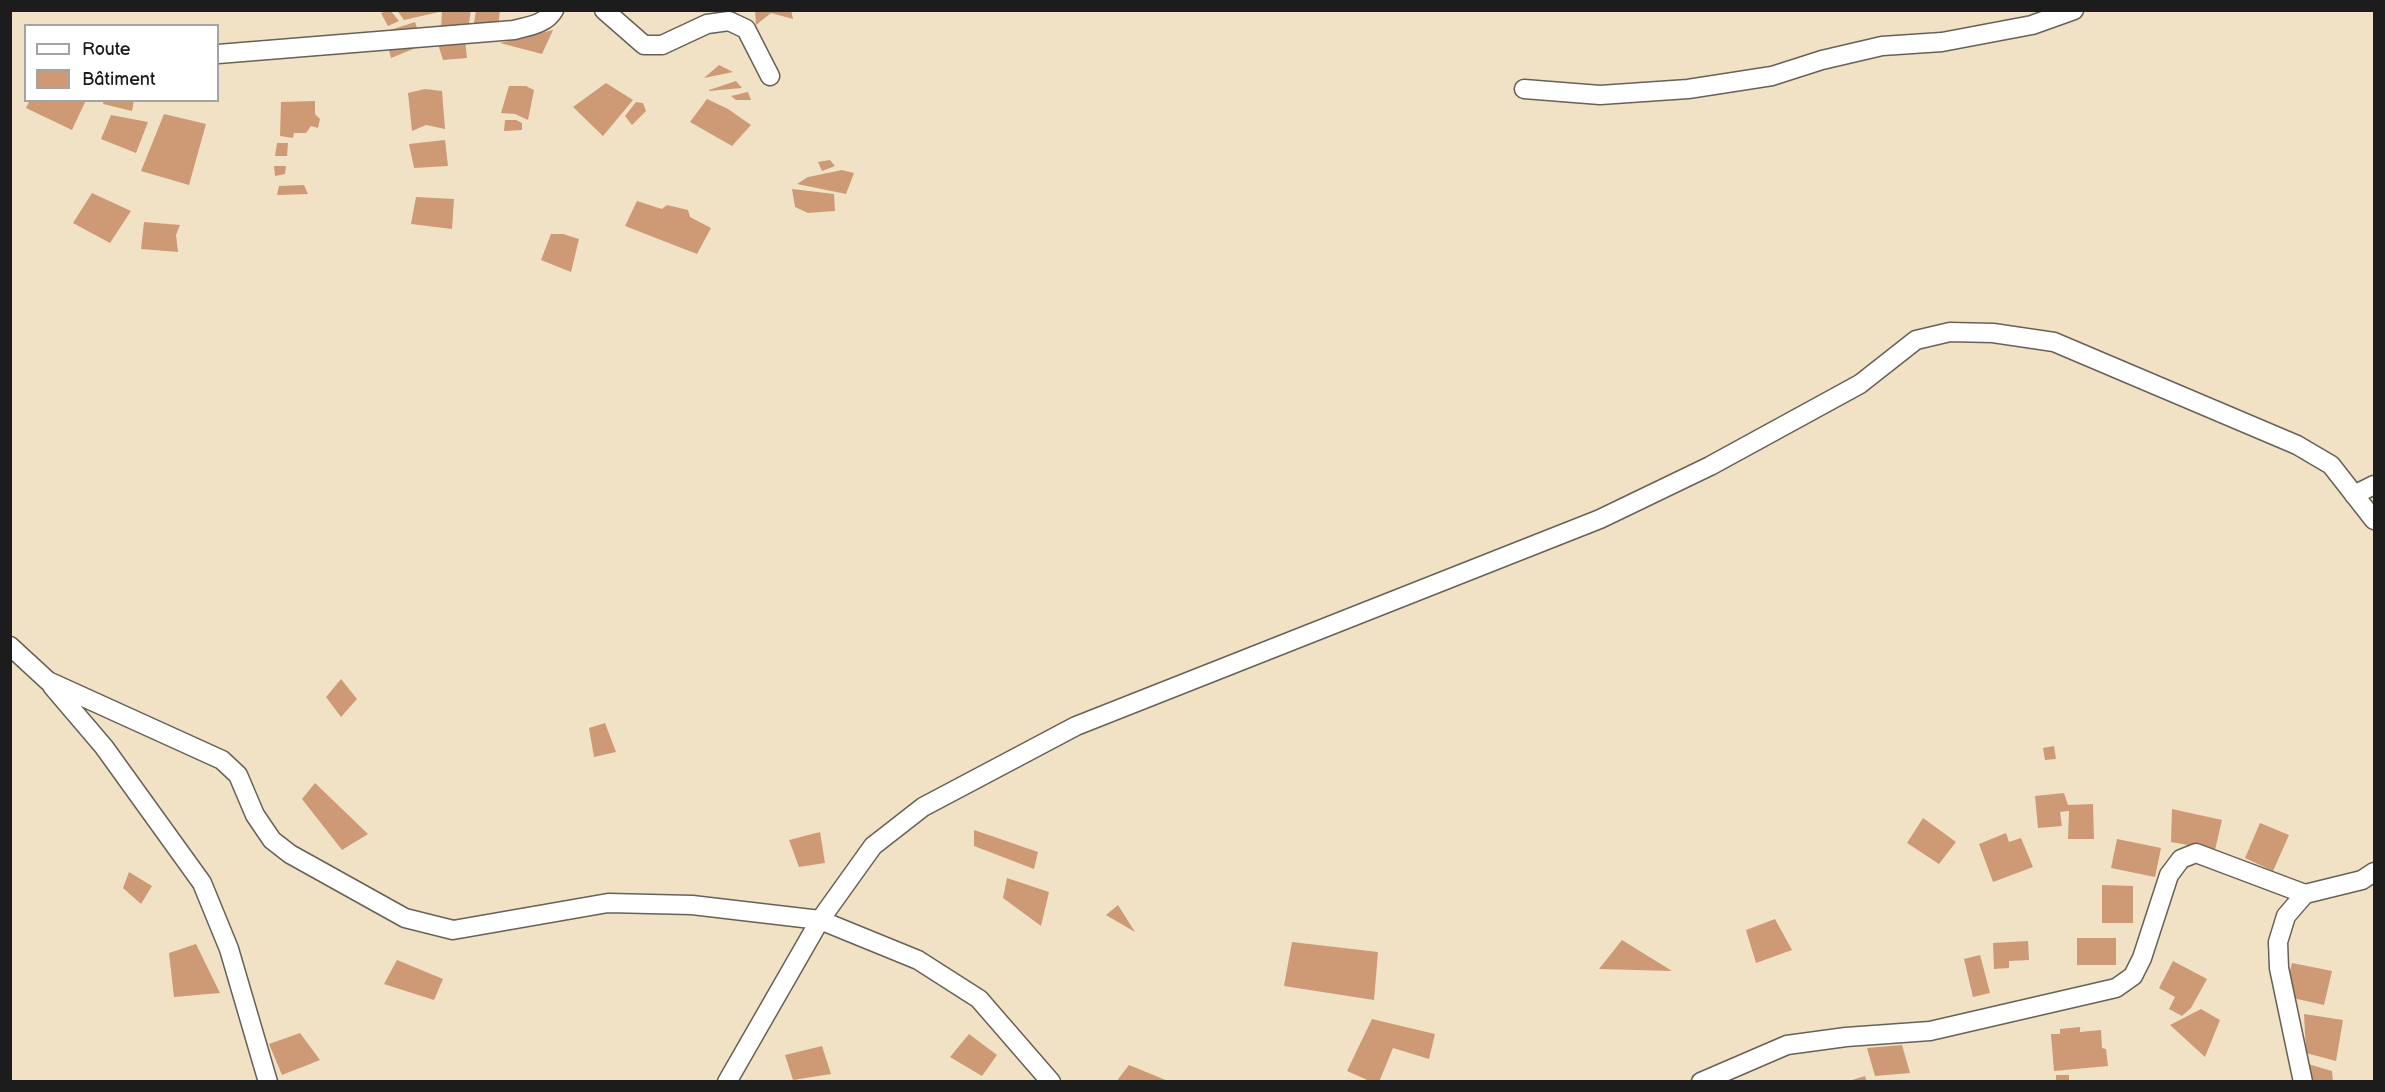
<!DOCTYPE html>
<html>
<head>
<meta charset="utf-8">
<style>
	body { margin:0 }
	#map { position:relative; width:2385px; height:1092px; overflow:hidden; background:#f1e2c5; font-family:"Balsamiq Sans",sans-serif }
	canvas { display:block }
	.frame { position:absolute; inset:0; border:12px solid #1c1c1c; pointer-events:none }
	.legend { position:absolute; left:24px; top:24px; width:195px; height:78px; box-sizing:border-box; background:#fff; border:2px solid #a4a4a4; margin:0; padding:8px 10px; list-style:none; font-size:18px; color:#1c1c1c }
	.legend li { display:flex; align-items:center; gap:12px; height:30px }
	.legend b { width:30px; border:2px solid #a4a4a4 }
</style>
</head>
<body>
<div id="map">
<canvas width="2385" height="1092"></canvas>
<div class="frame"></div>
<ul class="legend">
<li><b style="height:8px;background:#fff"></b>Route</li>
<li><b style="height:16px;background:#cd9a75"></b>Bâtiment</li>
</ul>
</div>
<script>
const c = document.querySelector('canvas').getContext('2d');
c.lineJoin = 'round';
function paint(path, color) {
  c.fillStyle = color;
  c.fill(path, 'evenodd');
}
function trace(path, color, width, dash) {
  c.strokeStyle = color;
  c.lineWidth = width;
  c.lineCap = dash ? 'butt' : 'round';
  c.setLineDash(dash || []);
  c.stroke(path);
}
const building = new Path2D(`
	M390,10l9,11 -11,5 -7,-13z
	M397,10h41l1,2 -35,8z
	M442,10h29l-3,20h-27z
	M476,10h24l-2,18 -25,2z
	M755,10h36l2,9 -22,-6 -15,12z
	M415,22l8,23 -32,13 -7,-26z
	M553,30l-11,24 -42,-11z
	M465,40l2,18 -24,2 -6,-19z
	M719,65l14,7 -29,6z
	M736,81l6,7 -33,3v-1z
	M606,83l27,17 -30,36 -30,-29z
	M509,86h17l8,4 -6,30 -13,-6 -14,-1z
	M425,89l17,2 3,38 -19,-4 -14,6 -4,-38z
	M748,92l3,8h-15l-5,-4z
	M707,99l21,10 23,16 -19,21 -42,-24z
	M30,100h56l-14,30 -46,-22z
	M104,100h30l-2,11 -29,-7z
	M315,101v13l5,5 -2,9 -7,-2 -5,7h-12l-1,5 -13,-2 1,-34z
	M636,102l7,1 3,8 -14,14 -7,-9z
	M164,114l42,10 -17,61 -48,-14z
	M111,115l37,7 -12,31 -35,-14z
	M505,120h11l6,3v7l-18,1z
	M445,140l3,26 -34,2 -5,-24z
	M277,143h11l-1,13h-12z
	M830,160l5,6 -13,5 -4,-9z
	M274,166h12l-1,8 -10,2z
	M842,170l12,3 -8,21 -49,-10 11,-7z
	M304,185l4,9 -31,1 2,-9z
	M792,189l42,5 1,17 -27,2 -13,-6z
	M92,193l39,18 -21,32 -37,-20z
	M416,197l38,2 -2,30 -41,-5z
	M637,201l25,8 5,-4 21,5 2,7 21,11 -14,26 -72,-28z
	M144,222l36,3 -4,10 2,17 -37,-3z
	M551,234h12l16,5 -8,33 -30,-12z
	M341,679l16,20 -16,18 -15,-20z
	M605,723l11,29 -22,5 -5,-29z
	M2054,746l2,13 -11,1 -2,-12z
	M315,783l53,51 -26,16 -40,-51z
	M2064,793l4,12 25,-1 1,35h-26l1,-28 -9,1 2,14 -24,2 -3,-32z
	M2172,809l50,11 -7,30 -44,-8z
	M1923,818l33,24 -17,22 -32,-21z
	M2260,823l29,12 -16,36 -28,-13z
	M974,830l64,22 -4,17 -60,-23z
	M820,832l5,31 -26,4 -10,-27z
	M2006,833l3,9 12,-4 12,29 -40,15 -14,-38z
	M2117,839l44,9 -6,29 -44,-9z
	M129,872l23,14 -11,18 -18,-16z
	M1007,878l42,14 -8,34 -38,-28z
	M2102,885l31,1v37h-31z
	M1118,905l17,27 -29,-17z
	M1775,919l17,31 -36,13 -10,-33z
	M2077,938h39v27h-39z
	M1622,940l50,31 -73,-2z
	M2028,941l1,19 -20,1v7l-15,1 -1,-26z
	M1292,942l86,10 -4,48 -90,-14z
	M196,944l24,49 -46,4 -5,-44z
	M1980,955l10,38 -17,4 -9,-38z
	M397,960l46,19 -9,21 -50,-16z
	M2173,961l34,18 -16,29 -9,8 -13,-7 6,-12 -16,-9z
	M2292,963l40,8 -8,34 -40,-9z
	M2201,1009l19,11 -15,37 -35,-32z
	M2304,1014l39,6 -7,41 -30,-8z
	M1372,1019l63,15 -6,25 -36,-11 -14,34h-7l-25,-11z
	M2080,1027v5l21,-2 1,18 4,1 2,17 -54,5 -3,-37h9v-5z
	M300,1033l20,27 -38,15 -13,-31z
	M969,1034l28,21 -15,21 -32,-19z
	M1902,1045l8,28 -35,3 -8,-28z
	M822,1046l9,28 -38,6 -8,-25z
	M2308,1064l24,7 1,11h-21z
	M1129,1065l39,16v1h-52z
	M2056,1075h13v6h-13z
	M1865,1076l2,6h-18v-1z`);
const minor = new Path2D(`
	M604,10l40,35h18l45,-21 22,-3 17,8 24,47
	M218,54l296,-24c15,-4 32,-6 40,-20
	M1524,89l76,6 88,-6 84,-13 50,-16 60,-14 60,-4 90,-17 42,-15
	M2354,495l20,-10
	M10,646l38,35 174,79 16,15 17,40 17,25 18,14 115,64 48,12 155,-27 84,2 128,15 98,40 61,39 72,83
	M52,686l52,61 98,136 27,66 39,133
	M727,1082l93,-162 53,-74 50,-39 153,-81 524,-207 110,-53 150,-82 56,-44 34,-8 43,1 61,9 243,103 34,20 43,55
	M1701,1082l86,-37 59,-8 84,-6 186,-43 17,-12 9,-18 27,-83 12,-16 15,-6 109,41
	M2303,1082l-24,-114 -1,-26 8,-26 19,-22 57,-14 12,-8`);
paint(building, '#cd9a75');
trace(minor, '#676157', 21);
trace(minor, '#fff', 18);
</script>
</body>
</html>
